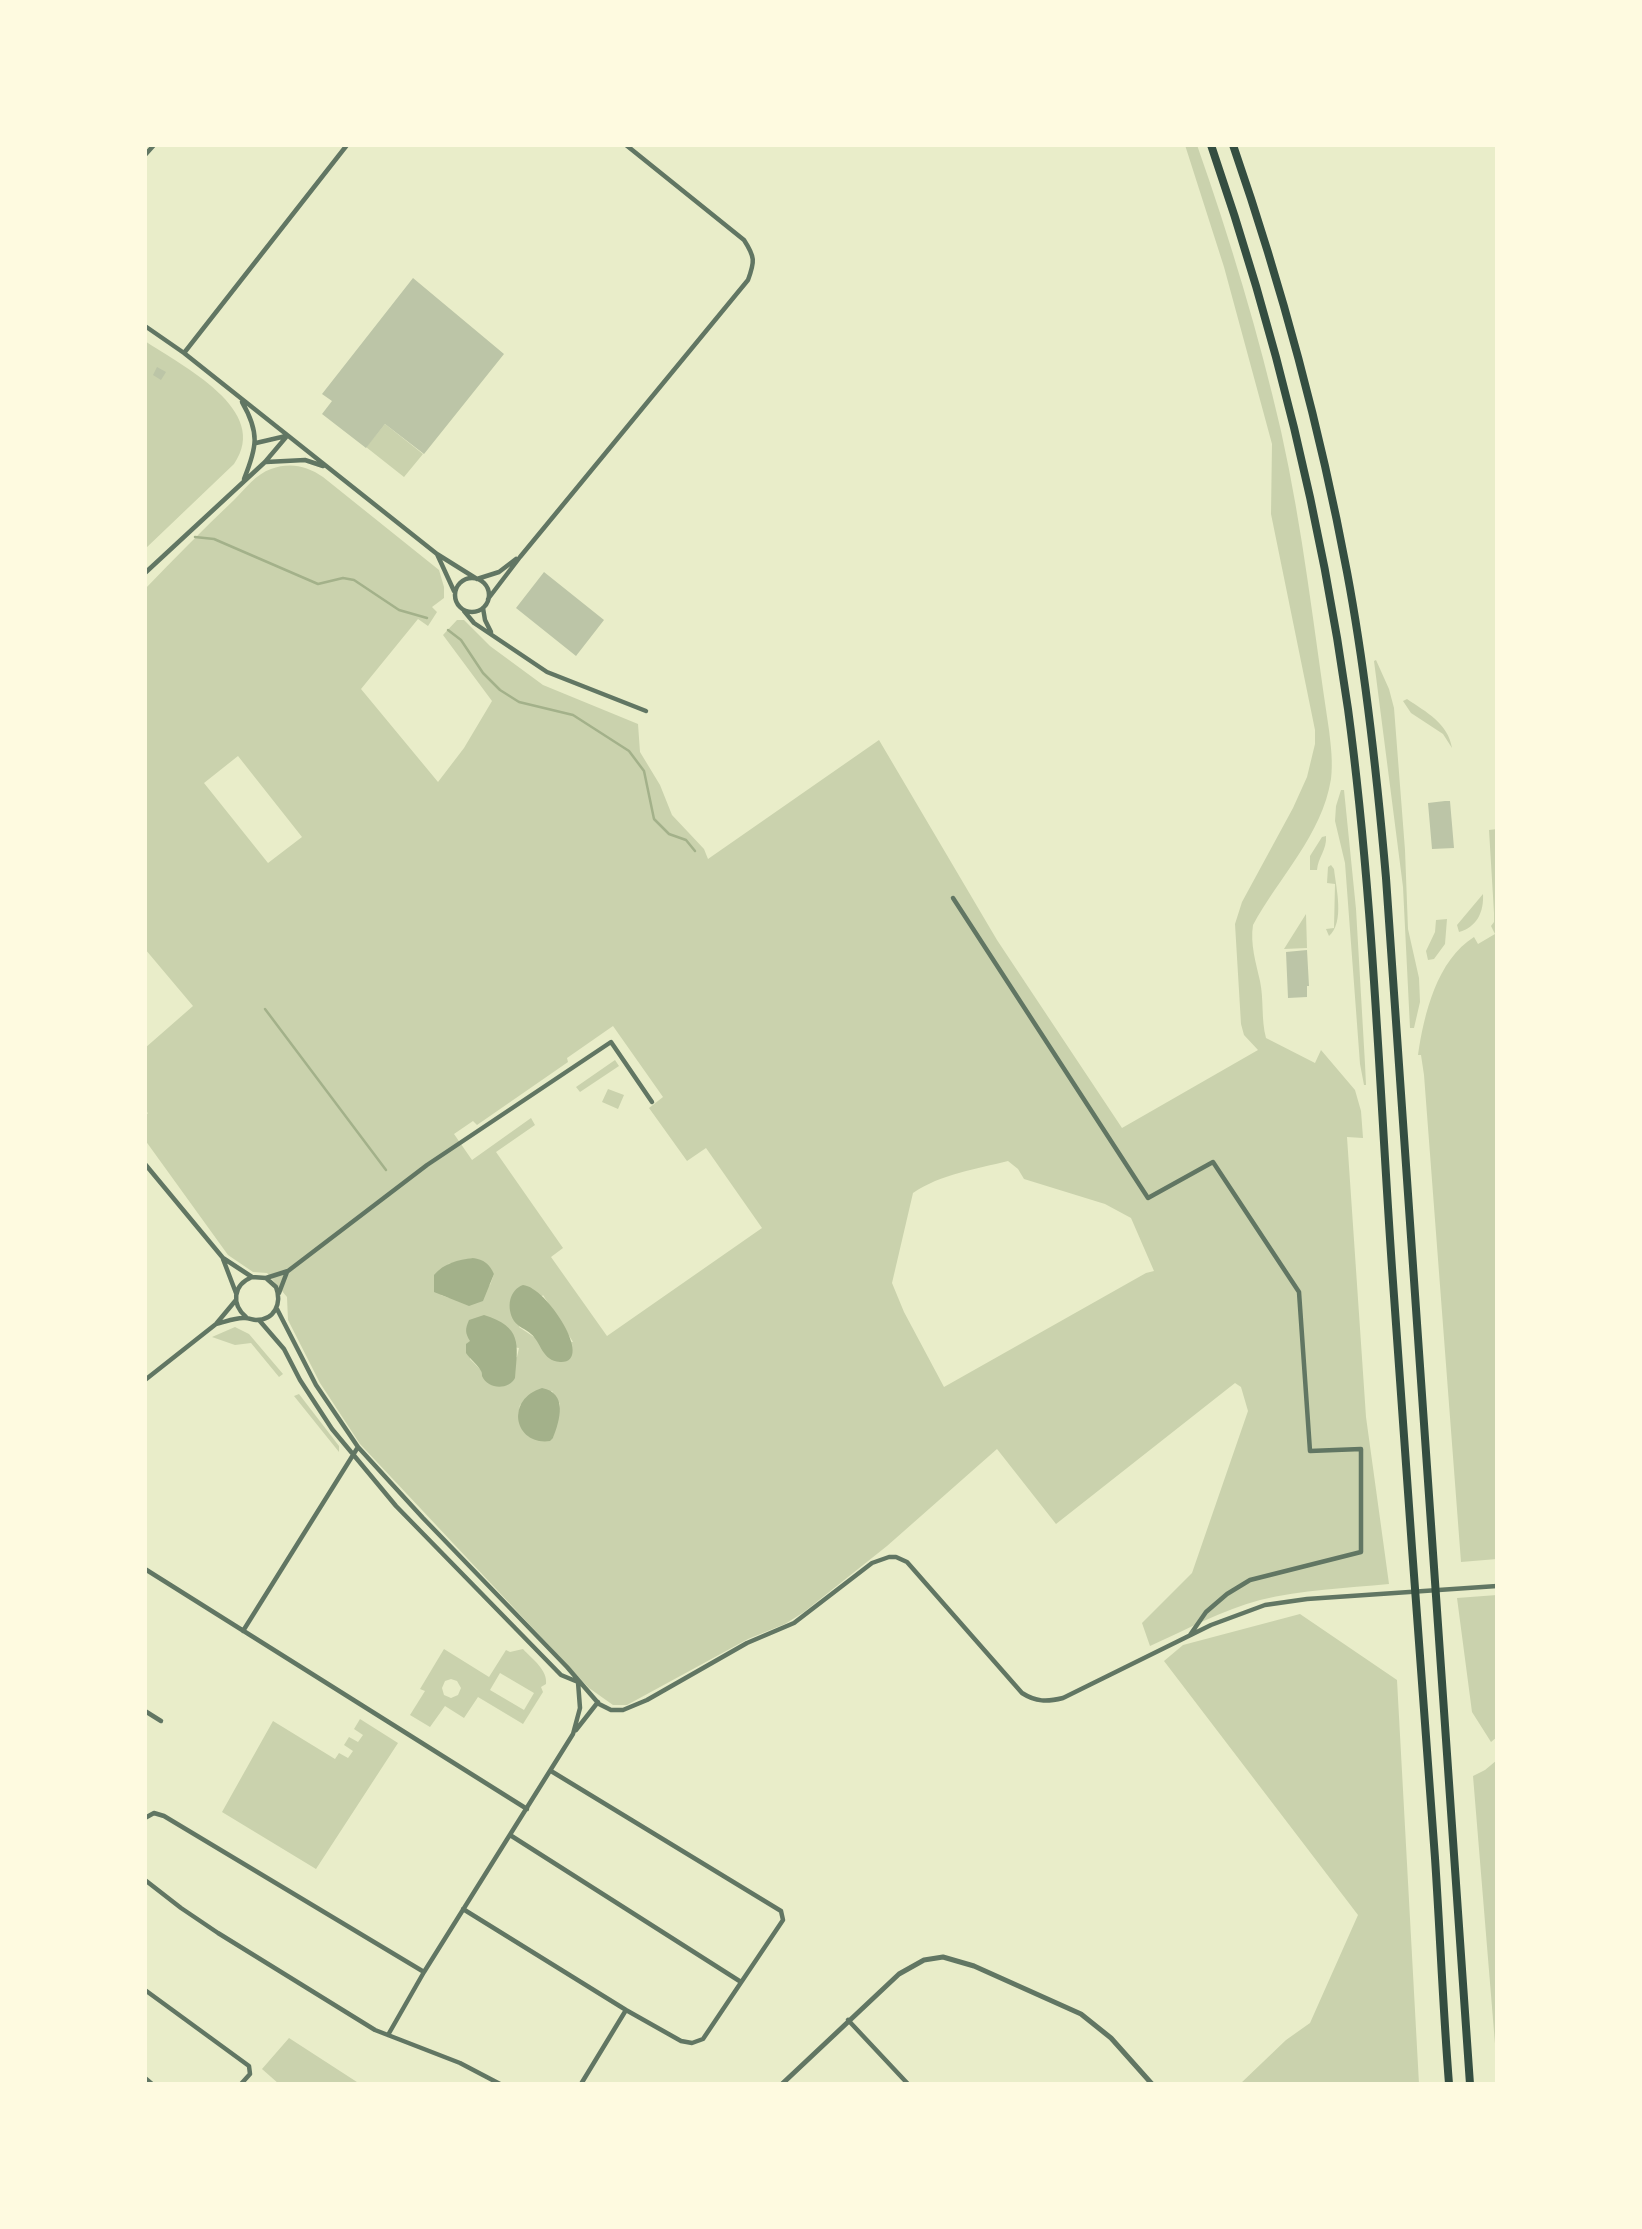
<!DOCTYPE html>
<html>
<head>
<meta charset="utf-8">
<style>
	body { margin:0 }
	#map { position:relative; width:1642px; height:2229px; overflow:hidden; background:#e9edc9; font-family:"Libre Baskerville",serif }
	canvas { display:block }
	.frame { position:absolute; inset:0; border:147px solid #fefae0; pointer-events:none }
</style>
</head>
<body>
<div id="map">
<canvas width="1642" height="2229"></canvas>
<div class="frame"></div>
</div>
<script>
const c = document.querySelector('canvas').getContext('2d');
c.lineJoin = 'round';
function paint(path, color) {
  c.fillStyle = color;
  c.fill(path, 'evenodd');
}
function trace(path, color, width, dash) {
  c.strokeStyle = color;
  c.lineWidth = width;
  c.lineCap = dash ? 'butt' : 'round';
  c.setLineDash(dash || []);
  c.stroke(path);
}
const green = new Path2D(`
	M1185,145h12c33,94 62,190 84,286 22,98 33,200 48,299 2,17 4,32 2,49 -9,56 -52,98 -78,146 -3,19 3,38 7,56 4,19 1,38 6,57l49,25 6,-13 34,40 6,21 2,27 -16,-1 19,280 23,167c-43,4 -87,6 -129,16 -38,10 -74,30 -110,46l-8,-23 50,-50 56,-162 -7,-24 -6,-4 -179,141 -59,-75 -110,97 -83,66 -19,12 -37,15 -121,66h-14l-24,-17 -229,-244 -40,-61 -32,-63 -1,-23 -20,-24 -14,-1 -25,-17 -83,-115v-24l3,-3 -3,-2v-63l48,-42 -48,-57v-360c29,-30 58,-60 89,-89 11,-11 22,-26 37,-31 19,-7 36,-3 52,8l116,93 5,17v11l-12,9 5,5 -9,14 -10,-7 -57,70 77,93 26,-34 28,-47 -49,-66 14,-15h7l26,26 53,39 95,39 2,28 20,33 12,30 32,34 4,10 171,-119 118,200 125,188 136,-78 -14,-15 -3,-11 -6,-100 7,-22 51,-94 14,-31 8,-33v-14l-44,-216 1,-70 -48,-177zM238,756l64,81 -34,26 -64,-80zM613,1026l50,71 -14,11 38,53 19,-13 56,80 -155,108 -56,-79 12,-9 -67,-96 39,-27 -4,-7 -59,42 -18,-26 19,-13 4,4 91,-63 -1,-4zM1008,1161l10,8 6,10 81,25 26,14 23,53 -8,2 -202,114 -40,-75 -12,-29 21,-90c28,-19 63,-24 95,-32zM473,1258l21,16 -4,11 -41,13 -8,-3 7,-31zM543,1295l30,47 -39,-5 -15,-10zM470,1341l49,7 -2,9 -36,13 -11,-11zM552,1391l8,13 -7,34 -35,-23 2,-10z
	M145,341c37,25 127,69 89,123l-89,85z
	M385,424l38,30 -19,23 -38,-30z
	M1376,660l13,29 5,19 11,142 3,79 11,49 1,24 -6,26h-4l-7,-141 -29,-226z
	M1407,699c19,13 41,24 45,49l-9,-14 -32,-21 -8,-12z
	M1341,790h3l12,119 9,155 1,21h-2l-4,-21 -15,-201 -10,-42 1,-15z
	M1497,829v730l-36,3 -37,-487 -3,-20h-3c6,-41 19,-95 56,-118l4,7 17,-10 -4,-8 3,-4v-9l-5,-83z
	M1326,836c1,14 -8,21 -9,34h-7v-14l12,-19z
	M1331,865l3,4c2,19 11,53 -5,67l-3,-7 8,-1 1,-44 -8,-1 1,-16z
	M1483,894c1,18 -6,33 -24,38l-2,-7z
	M1306,914l1,34 -23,1z
	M1447,919l-2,25 -11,15 -6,1 -2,-9 9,-19 1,-12z
	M615,1060l4,6 -39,26 -4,-5z
	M608,1089l16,6 -6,14 -16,-7z
	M235,1327l14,7 34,40 -4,3 -28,-34 -16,2 -23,-8z
	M299,1394l40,52v6l-45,-56z
	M1497,1595v142l-6,5 -19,-30 -15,-114z
	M1300,1614l97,66 22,404h-179l46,-44 24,-17 48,-108 -194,-254 19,-16z
	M444,1649l45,28 17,-27 4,2 13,-3c9,10 25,21 23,35l-5,3 2,5 -20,32 -45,-27 -14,21 -19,-12 -15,21 -20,-12 15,-24 -5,-2zM500,1673l34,20 -10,17 -34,-20zM451,1679l6,2 4,7 -3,7 -7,3 -7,-3 -2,-7 3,-7z
	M360,1719l38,24 -82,126 -94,-57 51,-91 62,38 4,-6 9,5 5,-7 -9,-6 5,-8 9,5 5,-7 -9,-6z
	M1497,1760v308l-24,-292 12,-6z
	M289,2038l71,46h-81l-17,-15z`);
const water = new Path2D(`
	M473,1258c11,2 16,5 21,16l-11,27 -14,5 -35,-14v-17c10,-12 24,-15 39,-17z
	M523,1285c24,2 73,79 37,77 -18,-1 -19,-20 -29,-28 -5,-5 -13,-7 -17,-13 -8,-13 -5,-31 9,-36z
	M484,1315c38,12 34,28 31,63 -6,12 -27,12 -33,-2 0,-1 0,-4 -1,-5 -3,-6 -11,-12 -15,-18v-9l4,-3c-5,-8 -5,-12 -1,-21z
	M542,1388c26,5 18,32 11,50l-3,3c-35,5 -46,-41 -8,-53z`);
const stream = new Path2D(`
	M195,537l19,2 104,45 25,-6 11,2 45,30 28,8
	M448,630l13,10 22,33 17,17 19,12 54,13 56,36 15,20 10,48 15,15 17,6 9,11
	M265,1009l121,161`);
const building = new Path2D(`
	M413,278l91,76 -80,100 -39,-30 -19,24 -44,-34 10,-13 -10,-7z
	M157,367l9,5 -5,8 -8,-5z
	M544,572l60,48 -28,36 -60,-48z
	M1445,801h5l4,47 -22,1 -4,-46z
	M1307,950l2,36h-2v11l-19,1 -2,-46z`);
const minor = new Path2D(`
	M145,155l9,-10
	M145,326l39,27 253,201 40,25 22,-7 17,-13
	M184,353l163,-208
	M242,402c18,31 15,45 2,77
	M256,443l30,-7
	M266,462l39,-2 18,6
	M437,554l17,37
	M145,573l120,-111 22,-26
	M455 595a17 17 0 1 1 34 0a17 17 0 1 1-34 0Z
	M488,599l32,-42 228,-277c7,-19 7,-23 -4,-40l-118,-95
	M483,608l2,12 6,12
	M464,611l10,12 73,49 99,39
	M953,898l195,300 65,-36 86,130 11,159 51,-2v103l-111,28 -23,14 -21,18 -16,23
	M145,1164l78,94 29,19 14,1 10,9c6,16 -1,33 -20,33 -3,0 -7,-2 -11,-2 -9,-1 -20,4 -29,6
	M223,1259l13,34
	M266,1278l22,-7 139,-106 184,-123 41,60
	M279,1293l8,-21
	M277,1309l39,76 42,62 65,71 144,149 32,37 12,6h12l24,-10 100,-57 47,-20 78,-60 17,-6h7l11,5 115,131c14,9 25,9 41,5l148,-73 54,-20 42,-6 190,-13
	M246,1317c-15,-13 -13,-32 6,-40
	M259,1320l25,29 16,31 32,49 64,77 165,169 17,7 2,26 -7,26 -149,238 -36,63
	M145,1380l71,-56 20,-24
	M145,1569l382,240
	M243,1631l115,-184
	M145,1711l16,10
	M576,1730l22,-28
	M145,1818l9,-5 10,3 260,156
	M510,1835l231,147
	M145,1880l36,28 37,25 157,97 85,33 40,21
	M463,1909l163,101 55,31 11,2 11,-4 80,-119 -2,-9 -230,-140
	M145,1990l104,76 1,8 -9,10
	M848,2020l60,64
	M145,2078l7,6
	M581,2084l45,-74`);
const tertiary = new Path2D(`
	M782,2084l117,-110 25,-14 19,-3 31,9 107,48 30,24 41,46`);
const motorway = new Path2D(`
	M1211,145c63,183 110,372 137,564 25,185 31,373 44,559 13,197 29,393 43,590 5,75 8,150 14,226
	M1233,145c48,139 87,283 114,427 19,101 30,203 39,306l84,1206`);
paint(green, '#cad2ad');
paint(water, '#a3b18a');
trace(stream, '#a3b18a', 2.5);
paint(building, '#bcc5a7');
trace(minor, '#617663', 4.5);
trace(tertiary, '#617663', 5);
trace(motorway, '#344e41', 8);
</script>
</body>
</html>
